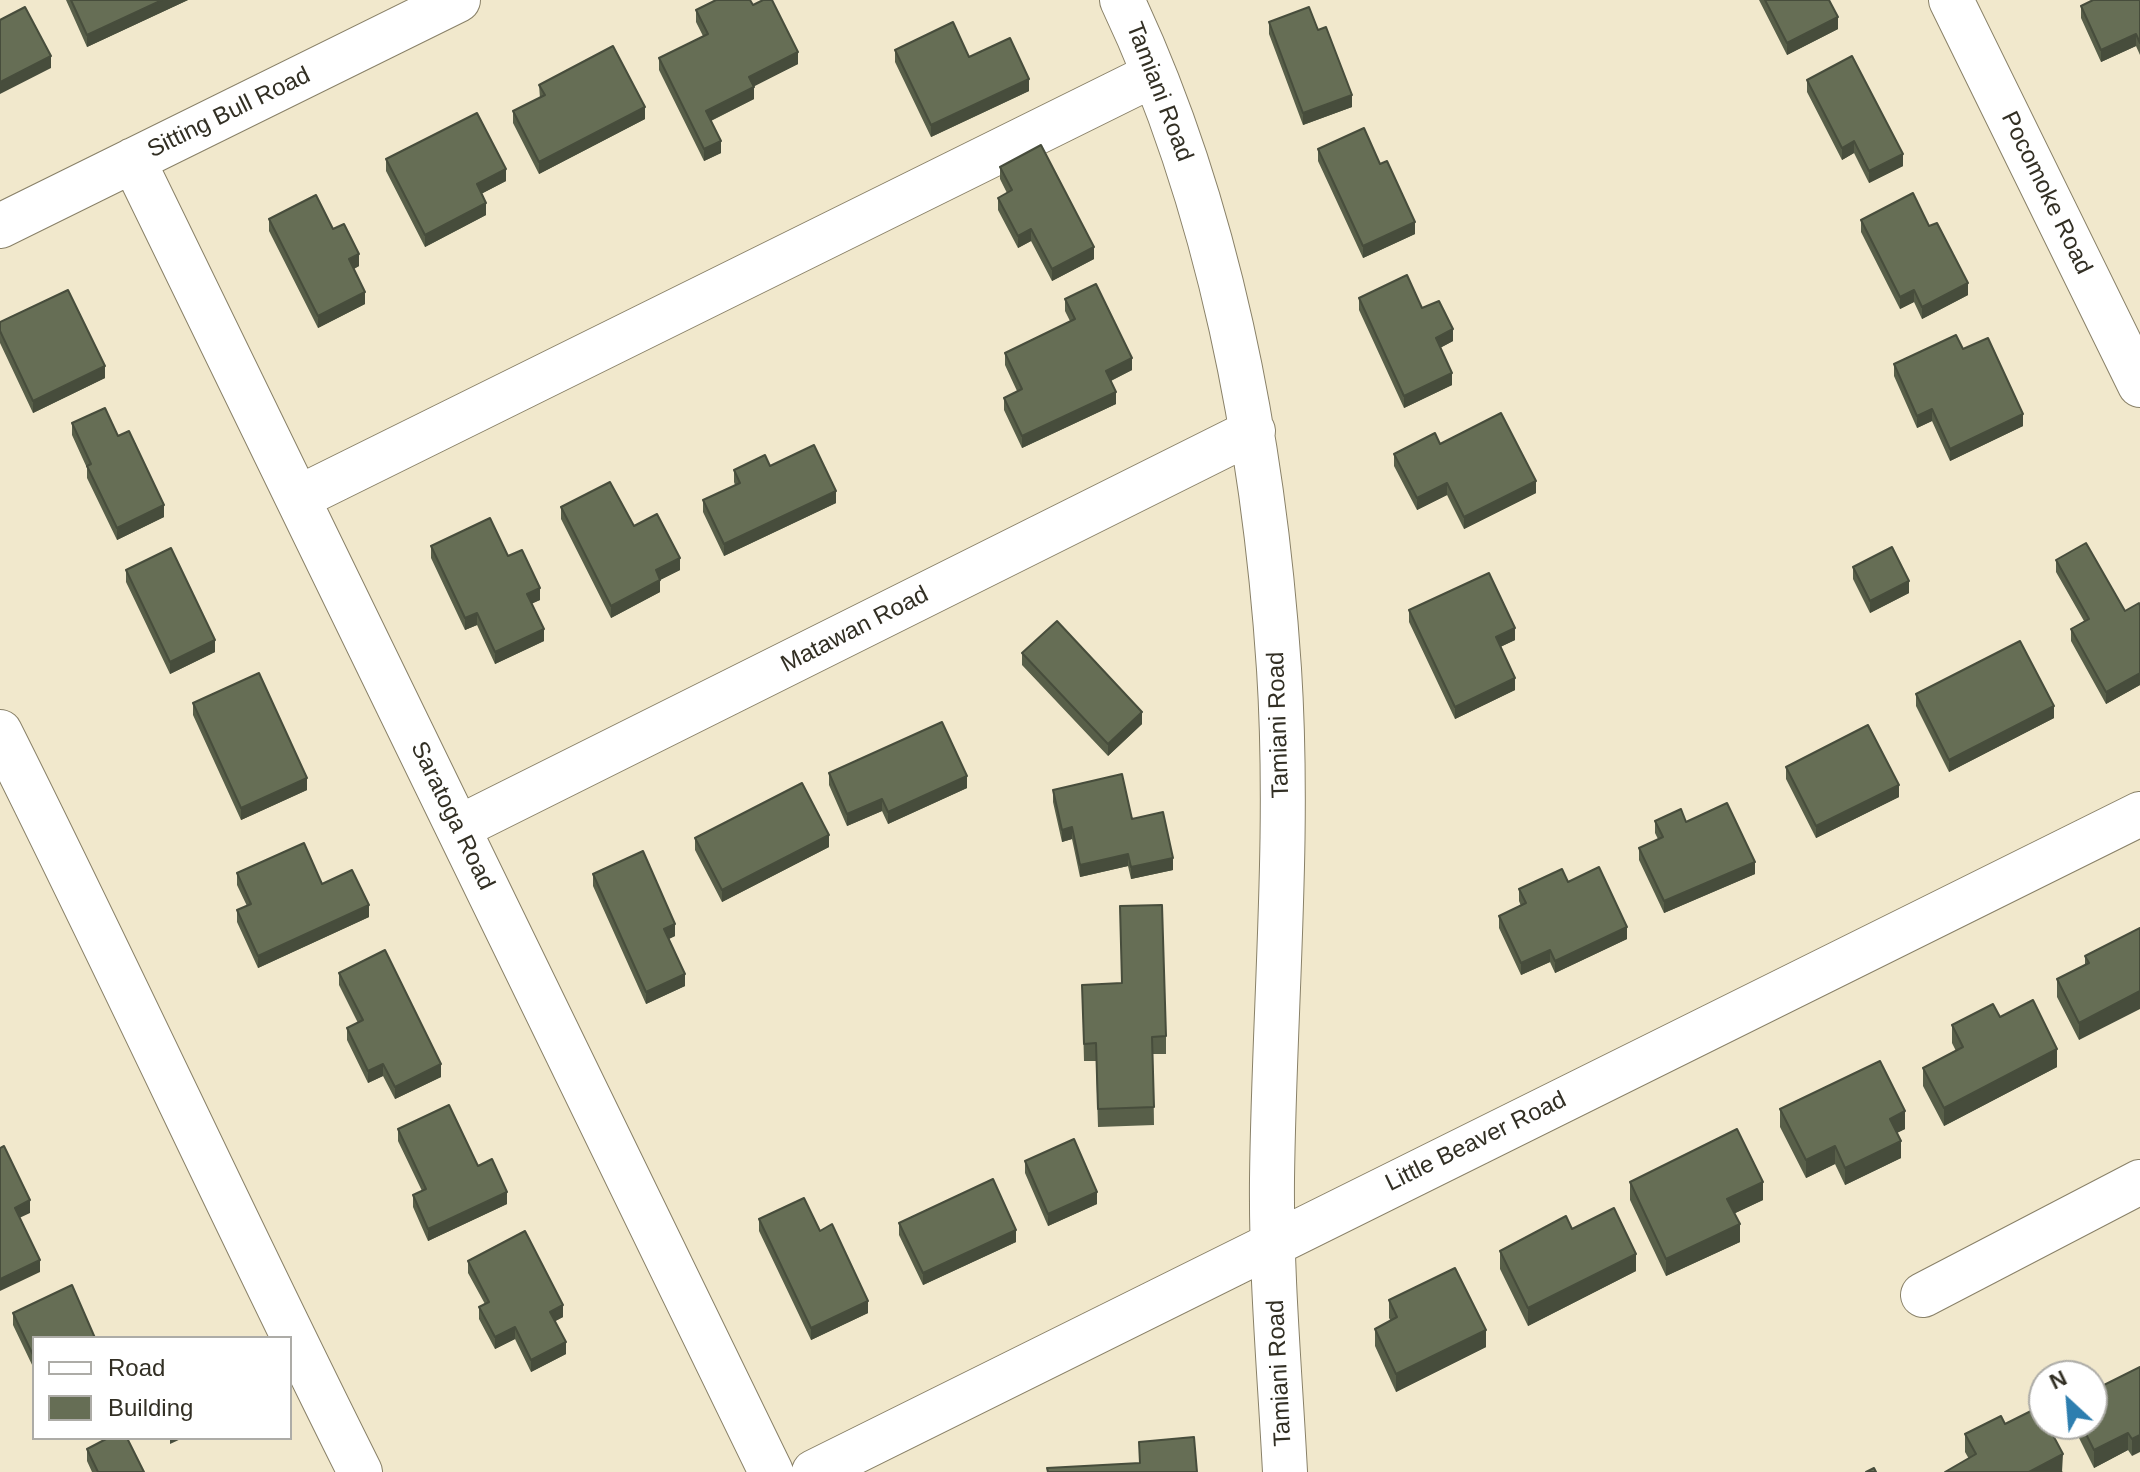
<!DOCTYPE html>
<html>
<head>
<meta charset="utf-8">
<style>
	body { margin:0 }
	#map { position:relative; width:2140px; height:1472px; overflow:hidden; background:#f1e8cc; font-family:Helvetica,sans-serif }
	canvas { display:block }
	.legend { position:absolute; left:32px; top:1336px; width:260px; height:104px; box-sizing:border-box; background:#fff; border:2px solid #adaca7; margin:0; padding:10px 14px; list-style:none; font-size:24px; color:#322f24 }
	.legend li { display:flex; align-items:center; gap:16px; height:40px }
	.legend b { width:40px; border:2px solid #adaca7 }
	.north { position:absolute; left:2028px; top:1360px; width:80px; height:80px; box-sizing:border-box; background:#fff; border:2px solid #adaca7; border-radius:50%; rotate:334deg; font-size:22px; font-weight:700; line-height:32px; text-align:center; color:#322f24 }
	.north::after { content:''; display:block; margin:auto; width:28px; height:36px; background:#2d7eaf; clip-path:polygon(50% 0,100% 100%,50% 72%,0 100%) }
</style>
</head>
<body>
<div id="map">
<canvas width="2140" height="1472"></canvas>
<ul class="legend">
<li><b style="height:10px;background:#fff"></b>Road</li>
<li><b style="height:22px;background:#666e55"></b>Building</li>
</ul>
<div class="north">N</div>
</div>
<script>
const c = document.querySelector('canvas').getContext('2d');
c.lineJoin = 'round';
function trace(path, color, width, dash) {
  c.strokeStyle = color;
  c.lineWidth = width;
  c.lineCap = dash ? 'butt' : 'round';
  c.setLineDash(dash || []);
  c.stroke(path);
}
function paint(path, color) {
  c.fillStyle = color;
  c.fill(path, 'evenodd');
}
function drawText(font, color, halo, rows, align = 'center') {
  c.font = font + ' Helvetica,sans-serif';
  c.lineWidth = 8;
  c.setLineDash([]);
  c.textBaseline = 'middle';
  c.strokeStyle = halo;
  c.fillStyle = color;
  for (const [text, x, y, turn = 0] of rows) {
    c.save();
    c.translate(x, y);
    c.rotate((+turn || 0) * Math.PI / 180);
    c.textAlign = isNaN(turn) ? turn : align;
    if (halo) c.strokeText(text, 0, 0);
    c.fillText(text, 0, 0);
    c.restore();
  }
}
const minor = new Path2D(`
	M1122,0c97,205 142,444 157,669 11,170 -5,341 -7,510 -1,98 8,196 13,293
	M1951,0l189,385
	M133,160l638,1312
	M0,226l458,-226
	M298,498l855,-423
	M0,732c123,245 237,495 360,740
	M458,828l795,-397
	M1923,1295l217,-113
	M814,1472l1326,-658`);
const wall = new Path2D(`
	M66,0h122l-101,47z
	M1759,0h70l9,29 -51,26z
	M2140,0v55l-4,-9 -35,16 -20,-44v-12z
	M753,5l45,59 -45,22 1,13 -43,22 10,32 -17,8 -45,-91v-12l44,-22 -7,-14v-12z
	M1269,22l49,8 34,77 -49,18 -34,-91z
	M895,50l74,7 60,34 -98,46 -36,-75z
	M1807,80l96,86 -34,17 -15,-30 -12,7 -35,-68z
	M539,85l106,34 -106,55 -26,-51v-12l27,-13z
	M1318,149l62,15 35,70 -52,24 -45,-97z
	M386,159l120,22 -25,13 5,21 -61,32 -39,-76z
	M1000,167l94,92 -42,22 -21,-40 -13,7 -20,-38v-12l9,-5 -7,-14z
	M269,219l64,10 26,37 -5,3 11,35 -47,24 -49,-97z
	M1861,220l68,6 39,69 -46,24 -8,-17 -14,7 -39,-77z
	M1359,298l63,10 31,33 -13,7 12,37 -48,23 -45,-98z
	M1065,299l67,71 -21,11 5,23 -94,44 -18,-38v-12l13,-7 -12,-26v-12l65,-32 -5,-10z
	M0,322l105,56 -72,35 -33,-70z
	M1963,349l60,77 -73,35 -18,-40 -15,7 -23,-52v-12z
	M72,423l46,13 46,81 -47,23 -30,-62v-10l-15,-33z
	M1440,444l96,49 -72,36 -17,-34 -30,15 -23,-44v-12z
	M770,466l66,37 -112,53 -21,-44v-12l32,-15 -1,-3v-12z
	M561,507l73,19 46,44 -20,10v12l-49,26 -50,-99z
	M431,546l77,10 32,44 -8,3 12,38 -49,23 -18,-39 -12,5 -34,-72z
	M2056,560l69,51 15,-5v79l-34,19 -35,-63v-12l13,-8 -28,-49z
	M1853,567l56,26 -39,20 -17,-34z
	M126,570l89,82 -45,22 -44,-92z
	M1409,610l106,30 -15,7 15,43 -60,29 -46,-97z
	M1022,653l120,71 -34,32 -86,-91z
	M1916,694l138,24 -105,54 -33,-66z
	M193,703l114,87 -66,30 -48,-105z
	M1786,767l113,30 -83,41 -30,-59z
	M829,773l138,15 -79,36 -6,-13 -35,15 -18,-41z
	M1053,790l79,29 41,51 -42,9 -3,-13 -48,11 -8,-38 -10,3 -9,-40z
	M1655,821l31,1 69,52 -91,39 -25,-53v-12l19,-9 -3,-6z
	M695,838l134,9 -107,55 -27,-52z
	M237,873l85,11 47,33 -111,51 -21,-46v-12l10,-4 -10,-21z
	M593,874l82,62 -6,3 16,47 -39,18 -53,-118z
	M1568,882l59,57 -72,34 -5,-11 -29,13 -22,-47v-12l22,-10 -2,-5v-12z
	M2140,928l-61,112 -22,-43v-18l28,-14v-9z
	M339,973l102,104 -46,22 -12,-23 -15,7 -21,-43v-12l11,-5 -19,-38z
	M1082,985l84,51v18h-13l1,71 -56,2 -2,-66h-12z
	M1952,1025l105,42 -113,59 -21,-40v-18l33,-17 -4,-8z
	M1780,1109l125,20 -8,4 4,25 -56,27 -10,-21 -29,14 -26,-51z
	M398,1129l80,37 29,38 -79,37 -15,-34v-12l9,-4 -24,-50z
	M1025,1161l72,43 -49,22 -23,-53z
	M1630,1182l133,18 -28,13 5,29 -74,34 -36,-76z
	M759,1219l61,12 48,82 -57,27 -52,-109z
	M899,1223l117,19 -93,43 -24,-50z
	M1572,1229l64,42 -108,55 -28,-57v-18z
	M468,1261l95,56 -8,4 11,33 -35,18 -16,-33 -20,10 -16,-30v-12l6,-3 -17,-31z
	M1389,1300l97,47 -90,45 -21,-46v-17l16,-8 -2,-3z
	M13,1313l21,25v31l-21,-44z
	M2140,1367l-8,89 -4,-6 -34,18 -22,-44h20z
	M2005,1424l58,48h-118l24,-13 -4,-7v-18z
	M87,1449l57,23h-52l-5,-11z`);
const shadedWall = new Path2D(`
	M162,0h26l-101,47v-12z
	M1838,17v12l-51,26v-12z
	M2136,34v12l-35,16v-12z
	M798,52v12l-49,25v-12z
	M51,56v12l-51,26v-12z
	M1029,79v12l-98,46v-12z
	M754,87v12l-48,24v-12z
	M1352,95v12l-49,18v-12z
	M645,107v12l-106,55v-12z
	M721,141v12l-17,8v-12z
	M1854,141v12l-12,7v-12z
	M1903,154v12l-34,17v-12z
	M506,169v12l-29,15v-12z
	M486,203v12l-61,32v-12z
	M1415,222v12l-52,24v-12z
	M1031,229v12l-13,7v-12z
	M1094,247v12l-42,22v-12z
	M359,254v12l-10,5v-12z
	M1968,283v12l-46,24v-12z
	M1914,290v12l-14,7v-12z
	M365,292v12l-47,24v-12z
	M1453,329v12l-17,9v-12z
	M1132,358v12l-26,13v-12z
	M105,366v12l-72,35v-12z
	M1452,373v12l-48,23v-12z
	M1116,392v12l-94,44v-12z
	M1932,409v12l-15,7v-12z
	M2023,414v12l-73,35v-12z
	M1536,481v12l-72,36v-12z
	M1447,483v12l-30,15v-12z
	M836,491v12l-112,53v-12z
	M164,505v12l-47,23v-12z
	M680,558v12l-24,12v-12z
	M660,580v12l-49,26v-12z
	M1909,581v12l-39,20v-12z
	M540,588v12l-13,6v-12z
	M477,613v12l-12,5v-12z
	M1515,628v12l-19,9v-12z
	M544,629v12l-49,23v-12z
	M215,640v12l-45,22v-12z
	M2140,673v12l-34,19v-12z
	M1515,678v12l-60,29v-12z
	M2054,706v12l-105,54v-12z
	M1142,712v12l-34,32v-12z
	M967,776v12l-79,36v-12z
	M307,778v12l-66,30v-12z
	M1899,785v12l-83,41v-12z
	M882,799v12l-35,15v-12z
	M1072,827v12l-10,3v-12z
	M829,835v12l-107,55v-12z
	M1128,854v12l-48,11v-12z
	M1173,858v12l-42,9v-12z
	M1755,862v12l-91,39v-12z
	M369,905v12l-111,51v-12z
	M675,924v12l-11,5v-12z
	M1627,927v12l-72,34v-12z
	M1550,950v12l-29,13v-12z
	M685,974v12l-39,18v-12z
	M2140,991v18l-61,31v-17z
	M2057,1049v18l-113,59v-18z
	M383,1064v12l-15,7v-12z
	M441,1064v13l-46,22v-12z
	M1905,1111v18l-15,7v-17z
	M1901,1141v17l-56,27v-17z
	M1835,1146v18l-29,14v-18z
	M1763,1182v18l-36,17v-18z
	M507,1192v12l-79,37v-12z
	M1097,1192v12l-49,22v-12z
	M30,1200v13l-15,7v-12z
	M1740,1224v18l-74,34v-17z
	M1016,1230v12l-93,43v-12z
	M1636,1254v17l-108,55v-18z
	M40,1260v12l-40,19v-12z
	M868,1301v12l-57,27v-12z
	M563,1305v12l-13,7v-12z
	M515,1327v12l-20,10v-12z
	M1486,1330v17l-90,45v-18z
	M566,1342v12l-35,18v-12z
	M2128,1433v17l-34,18v-18z
	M2140,1435v17l-8,4v-17z
	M170,1438h13l-13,6z
	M2063,1454l-1,18h-33z`);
const building = new Path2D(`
	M71,0h91l-75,35z
	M716,0h34l3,5 10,-5h9l26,52 -49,25 5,10 -48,24 15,30 -17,8 -45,-91 49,-24 -12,-24z
	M1765,0h64l9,17 -51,26z
	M2093,0h47v43l-4,-9 -35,16 -20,-44z
	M25,7l26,49 -51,26v-62z
	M1309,7l9,23 8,-3 26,68 -49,18 -34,-91z
	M953,22l16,35 41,-19 19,41 -98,46 -36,-75z
	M613,46l32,61 -106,55 -26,-51 32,-16 -6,-10z
	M1852,56l51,98 -34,17 -15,-30 -12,7 -35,-68z
	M477,113l29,56 -29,15 9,19 -61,32 -39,-76z
	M1364,128l16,36 7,-3 28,61 -52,24 -45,-97z
	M1041,145l53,102 -42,22 -21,-40 -13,7 -20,-38 14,-8 -12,-23z
	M1913,193l16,33 8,-3 31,60 -46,24 -8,-17 -14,7 -39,-77z
	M316,195l17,34 11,-5 15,30 -10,5 16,33 -47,24 -49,-97z
	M1407,275l15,33 17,-7 14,28 -17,9 16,35 -48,23 -45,-98z
	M1096,284l36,74 -26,13 10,21 -94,44 -18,-38 18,-9 -17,-36 70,-34 -10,-20z
	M68,290l37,76 -72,35 -33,-70v-9z
	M1956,335l7,14 25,-11 35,76 -73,35 -18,-40 -15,7 -23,-52z
	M105,408l13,28 11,-5 35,74 -47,23 -30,-62 4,-2 -19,-41z
	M1501,413l35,68 -72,36 -17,-34 -30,15 -23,-44 41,-21 5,11z
	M814,445l22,46 -112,53 -21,-44 37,-17 -6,-13 31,-15 5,11z
	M610,482l24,44 23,-12 23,44 -24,12 4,10 -49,26 -50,-99z
	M490,518l18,38 14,-6 18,38 -13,6 17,35 -49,23 -18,-39 -12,5 -34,-72z
	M2086,543l39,68 14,-8 1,3v67l-34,19 -35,-63 18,-10 -33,-59z
	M1892,547l17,34 -39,20 -17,-34z
	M171,548l44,92 -45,22 -44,-92z
	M1489,573l26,55 -19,9 19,41 -60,29 -46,-97z
	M1057,621l85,91 -34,32 -86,-91z
	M2020,641l34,65 -105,54 -33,-66z
	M259,673l48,105 -66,30 -48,-105z
	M942,722l25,54 -79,36 -6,-13 -35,15 -18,-41z
	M1868,725l31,60 -83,41 -30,-59z
	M1122,774l10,45 31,-7 10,46 -42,9 -3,-13 -48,11 -8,-38 -10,3 -9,-40z
	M802,783l27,52 -107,55 -27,-52z
	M1727,803l28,59 -91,39 -25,-53 24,-11 -8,-16 26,-12 5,13z
	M304,843l18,41 30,-14 17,35 -111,51 -21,-46 14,-6 -14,-31z
	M643,851l32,73 -11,5 21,45 -39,18 -53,-118z
	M1599,867l28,60 -72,34 -5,-11 -29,13 -22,-47 27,-13 -7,-14 43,-20 6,13z
	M1162,905l4,131 -14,1 2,70 -56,2 -2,-66 -12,1 -2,-59 40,-2 -2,-77z
	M2140,928v63l-61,32 -22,-44 32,-16 -4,-7z
	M385,950l56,114 -46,23 -12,-23 -15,7 -21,-43 16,-8 -24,-47z
	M2033,1000l24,49 -113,59 -21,-40 40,-21 -11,-22 41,-21 7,13z
	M1880,1061l25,50 -15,8 11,22 -56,27 -10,-22 -29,14 -26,-51z
	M449,1105l29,61 14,-7 15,33 -79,37 -15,-34 13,-6 -28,-60z
	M1737,1129l26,53 -36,17 13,25 -74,35 -36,-77z
	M1074,1139l23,53 -49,22 -23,-53z
	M4,1146l26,54 -15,8 25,52 -40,19v-131z
	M993,1179l23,51 -93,43 -24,-50z
	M804,1198l16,33 12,-7 36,77 -57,27 -52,-109z
	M1614,1208l22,46 -108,54 -28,-57 66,-35 6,13z
	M525,1231l38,74 -13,7 16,30 -35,18 -16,-33 -20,10 -16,-30 10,-5 -21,-41z
	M1455,1268l31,62 -90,44 -21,-45 22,-12 -8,-17z
	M72,1285l23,53h-61v19l-21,-44z
	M2140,1367v68l-8,4 -4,-6 -34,17 -13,-26h11v-33z
	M2039,1407l5,11v6h3l16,30 -34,18h-84l31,-18 -11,-20 36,-18 4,8z
	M1194,1437l3,35h-149l-1,-4 93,-5 -1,-21z
	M108,1438h19l17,34h-46l-11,-23z
	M1874,1468l2,4h-10z`);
const streetNames = [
	["Tamiani Road",1159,92,69],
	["Sitting Bull Road",229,113,-26],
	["Pocomoke Road",2046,193,64],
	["Matawan Road",855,630,-27],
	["Tamiani Road",1279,725,-92],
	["Saratoga Road",452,816,64],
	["Little Beaver Road",1476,1142,-26],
	["Tamiani Road",1280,1373,-93]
];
trace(minor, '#898168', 46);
trace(minor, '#fff', 44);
paint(wall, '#585f49');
paint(shadedWall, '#474d3c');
paint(building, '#666e55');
trace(building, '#474d3c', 2);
drawText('24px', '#322f24', '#fff', streetNames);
</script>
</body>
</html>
